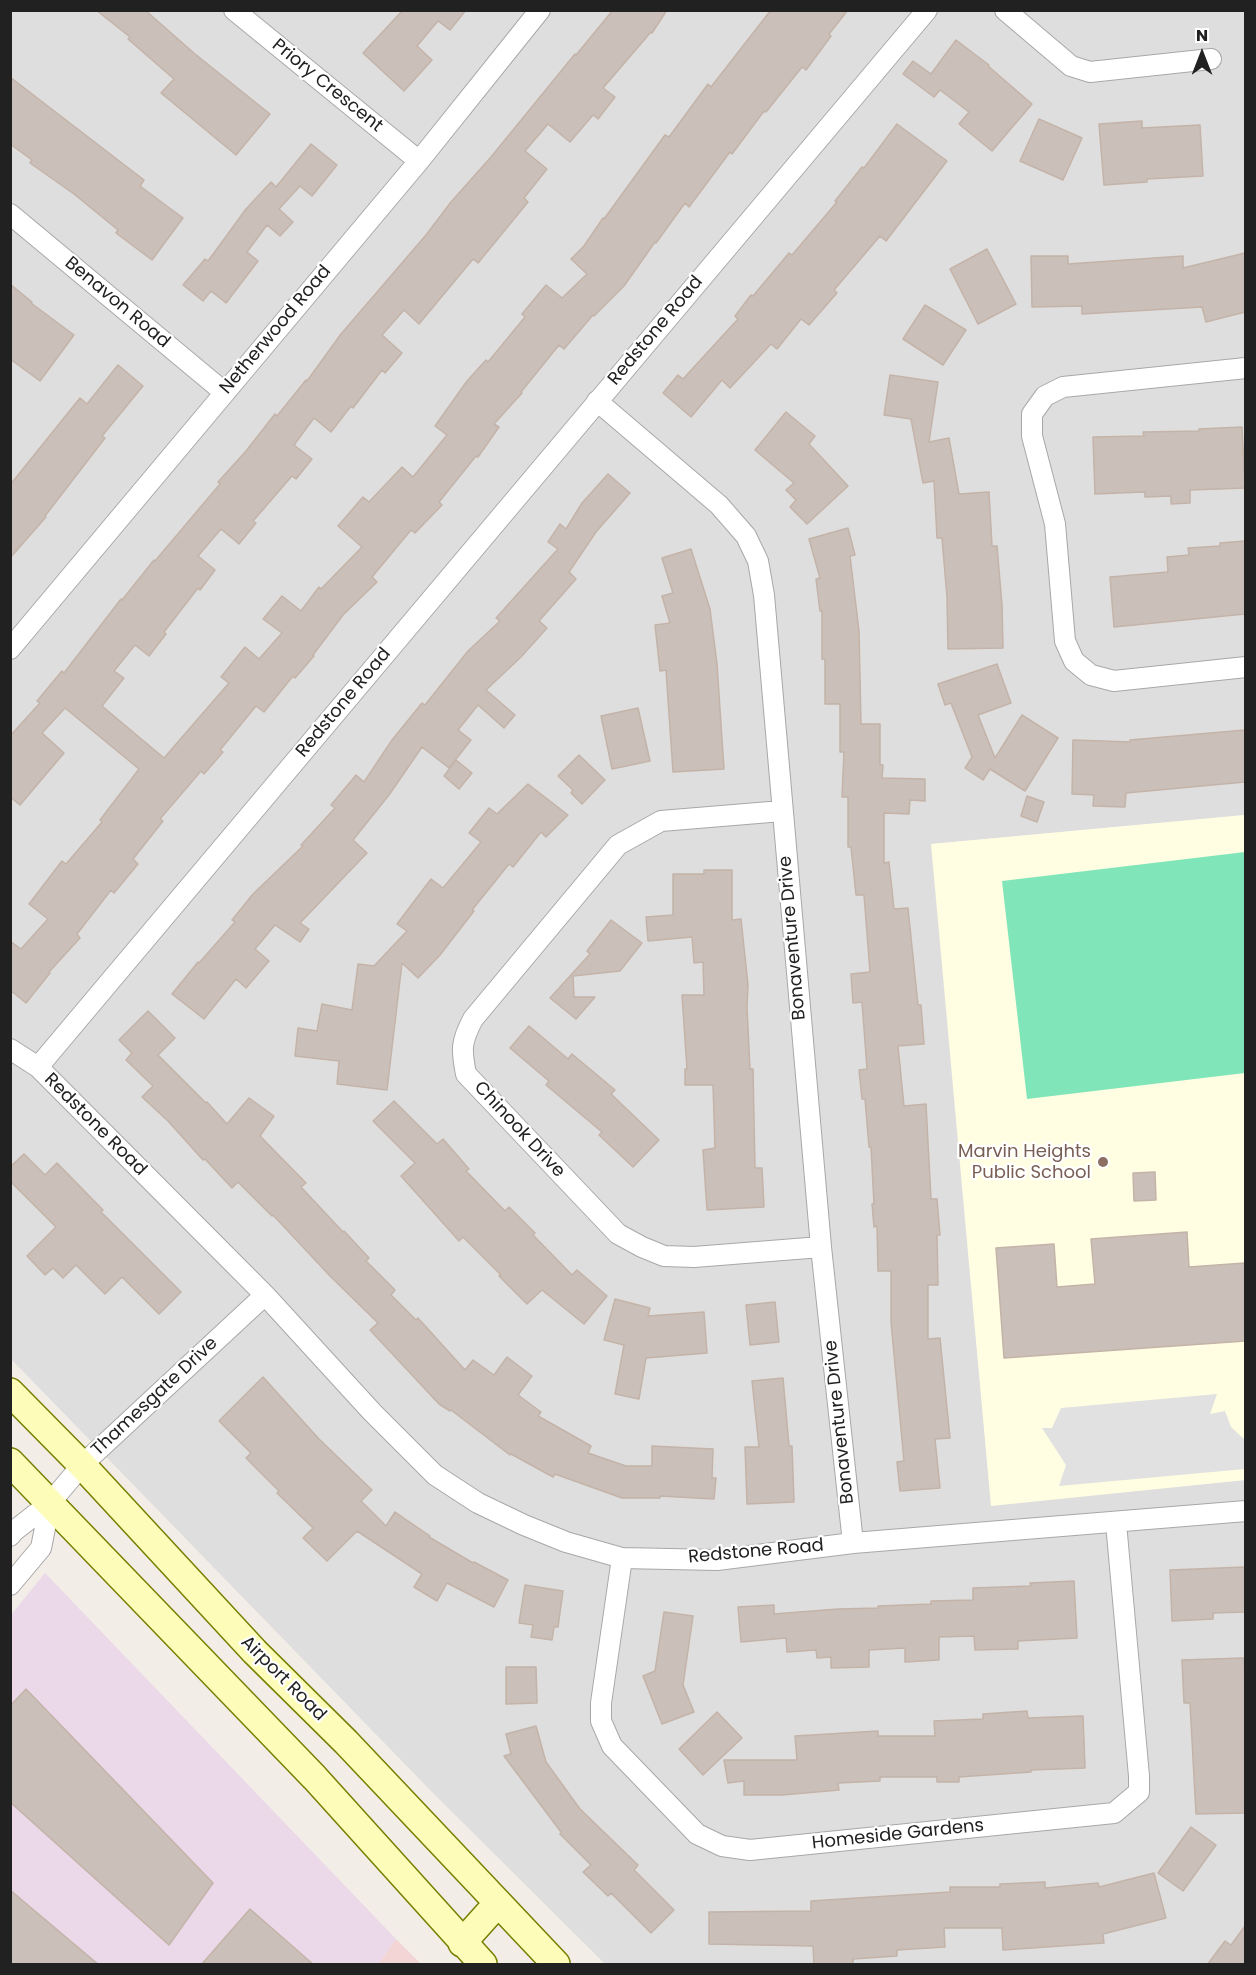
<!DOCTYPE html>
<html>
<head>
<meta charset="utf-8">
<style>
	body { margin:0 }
	#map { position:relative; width:1256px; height:1975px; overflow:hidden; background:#f2ede7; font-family:Poppins,sans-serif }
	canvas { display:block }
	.frame { position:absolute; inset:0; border:12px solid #212121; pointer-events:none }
	.north { position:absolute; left:1172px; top:24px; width:60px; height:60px; -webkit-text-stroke:4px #fff; paint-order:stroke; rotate:0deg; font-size:16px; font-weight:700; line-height:24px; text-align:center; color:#212121 }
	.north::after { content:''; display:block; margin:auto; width:21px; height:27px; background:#212121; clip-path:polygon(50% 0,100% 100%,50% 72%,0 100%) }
</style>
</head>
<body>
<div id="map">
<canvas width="1256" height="1975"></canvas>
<div class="frame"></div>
<div class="north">N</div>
</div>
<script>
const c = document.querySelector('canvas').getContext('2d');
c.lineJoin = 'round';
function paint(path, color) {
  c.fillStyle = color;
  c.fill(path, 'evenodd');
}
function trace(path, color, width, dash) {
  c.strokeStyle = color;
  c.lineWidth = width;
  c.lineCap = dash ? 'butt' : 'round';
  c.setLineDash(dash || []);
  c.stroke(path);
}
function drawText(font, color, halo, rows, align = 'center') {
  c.font = font + ' Poppins,sans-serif';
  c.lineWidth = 4.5;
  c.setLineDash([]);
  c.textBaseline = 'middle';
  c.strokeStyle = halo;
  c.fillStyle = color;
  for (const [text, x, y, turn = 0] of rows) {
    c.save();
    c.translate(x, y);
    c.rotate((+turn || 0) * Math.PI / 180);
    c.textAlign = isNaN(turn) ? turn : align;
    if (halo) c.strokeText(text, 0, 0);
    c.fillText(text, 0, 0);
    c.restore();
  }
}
const residential = new Path2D(`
	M11,11h1234v804l-313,29 59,661 254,-25v484h-640l-173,-172 -421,-433z`);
const commercial = new Path2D(`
	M396,1939l25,25h-43z`);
const industrial = new Path2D(`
	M45,1573l351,366 -18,25h-367v-349z`);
const education = new Path2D(`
	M1245,815v665l-254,26 -60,-662z`);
const pitch = new Path2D(`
	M1245,852v221l-218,26 -25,-218z`);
const parking = new Path2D(`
	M1217,1394l-7,20 15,-3 6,16 14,13v29l-186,17 7,-21 -24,-37h10l9,-20z`);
const building = new Path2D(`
	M96,10h49l50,44 75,60 -34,41 -75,-62 13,-14 -46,-40 2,-2z
	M403,10h63l-16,20 -12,-9 -21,25 15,14 -28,31 -41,-38z
	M613,10h54l-15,23 -1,-1 -48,56 12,9 -17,22 -5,-4 -23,27 -22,-18 -23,27 22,18 -23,29 4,4 -50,61 -5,-4 -54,65 -15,-14 -22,25 20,18 -17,20 -3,-3 -29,38 -2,-2 -20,26 -17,-14 -20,27 18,14 -16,20 -4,-3 -39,45 3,2 -17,21 -18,-15 -23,27 17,14 -15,20 -2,-2 -34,44 2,2 -17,22 -14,-11 -21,26 10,7 -22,28 62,52 65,-75 -8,-6 24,-30 14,12 23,-26 -19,-14 19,-23 19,15 18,-24 2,2 41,-42 -24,-21 25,-29 6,5 33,-35 11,10 34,-42 -12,-9 32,-45 19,-21 2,2 37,-45 -3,-3 24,-29 16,13 25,-24 -16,-15 13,-13 19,-28 1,1 61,-84 4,2 39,-53 3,3 60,-77h77l-19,24 2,2 -25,34 -4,-3 -36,45 -2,-1 -32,43 -2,-2 -41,55 -4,-4 -29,40 -1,-1 -31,44 -30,30 -1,-1 -29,34 -5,-4 -38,47 1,1 -28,31 5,3 -21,30 -2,-1 -37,46 3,3 -27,28 -4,-3 -39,47 5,5 -34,33 -30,40 1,1 -19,22 -2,-2 -29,36 -8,-6 -36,44 3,2 -19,22 -3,-3 -41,48 3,2 -30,38 5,5 -24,29 -3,-3 -34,44 3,4 -31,34 1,1 -24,30 -16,-13v-49l11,8 27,-30 -19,-15 33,-43 4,3 36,-42 -2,-2 39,-51 -74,-61 -23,25 22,20 -44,52 -10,-8v-61l30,-33 -3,-2 25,-30 2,2 57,-74 1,1 32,-40 1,1 65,-77 -2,-2 28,-31 29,-37 2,2 29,-36 1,1 34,-47 85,-99 25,-33 40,-45 84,-103 1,1z
	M956,40l33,25 -1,1 44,38 -40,47 -33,-27 10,-12 -29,-22 -6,7 -31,-23 10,-13 18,13z
	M10,77l134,103 -4,6 43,32 -31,42 -36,-27 2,-3 -44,-36 -44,-31 2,-3 -22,-16z
	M1039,119l43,19 -19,42 -43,-19z
	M1142,121v7l58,-3 3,51 -56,3v3l-43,3 -5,-61z
	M897,124l50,37 -61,80 -6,-5 -46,54 3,3 -28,32 -8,-6 -24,30 -6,-5 -41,44 -8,-8 -31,37 -28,-24 15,-18 5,4 55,-60 -3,-3 16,-21 2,1 36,-43 3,2 45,-53 -2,-1 27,-34 2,1z
	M311,144l26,21 -25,31 -12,-10 -21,23 14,13 -13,14 -13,-11 -20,27 11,9 -32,42 -15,-12 -8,10 -20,-16 22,-26 3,2 38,-52 25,-27 5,5z
	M987,249l29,55 -38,20 -28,-55z
	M1245,253v59l-39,10 -4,-15 -120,7v-8l-50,1 -1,-51h37v8l115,-8v12z
	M10,284l22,18 -1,1 43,32 -34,46 -30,-22z
	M925,305l41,25 -23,35 -40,-26z
	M118,365l25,21 -41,50 3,2 -60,78 1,1 -36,41v-73l70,-87 7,6z
	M890,375l48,7 -9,60 20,-4 10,56 30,-2 3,54h5l5,59 1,43 -55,1 -1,-52 -5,-59h-5l-3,-57 -11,2 -12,-64 -27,-4z
	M786,412l29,24 -6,8 39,42 -41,38 -17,-17 6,-7 -10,-10 8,-7 -39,-33z
	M1242,427l3,61 -55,2v13l-19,1v-8l-26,1v-5l-50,2 -2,-57 51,-1 -1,-4 56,-1v-2z
	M608,474l22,19 -34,39 -27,40 7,7 -37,42 8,7 -26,29 -35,33 29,25 -11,13 -26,-23 -20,25 13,10 -22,28 -27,-21 -33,48 -36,45 14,13 -67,70 9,6 -9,13 -25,-17 -20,24 14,12 -23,27 -10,-9 -32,40 -32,-25 26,-32 1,1 36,-41 -3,-2 21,-26 50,-48 -2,-1 34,-37 -4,-3 25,-30 8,7 28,-42 30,-37 3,2 43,-54 32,-30 -4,-3 62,-69 -10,-7 12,-18 6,5 16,-26z
	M848,528l7,27 -5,1 9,75 2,93h19v41h3l-1,13 43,1v22l-15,-1 -1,14 -25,-1v50l5,-1 5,47 14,-1 10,97h3l3,39 -26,2 6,60 22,-2 5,95h6l3,36h-3l1,50h-10v54l12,-1 10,100 -15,1 5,49 -40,3 -3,-29 7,-1 -13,-139v-51h-13l-1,-45 -3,1 -2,-23h2l-3,-57h-2l-4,-48h-3l-3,-29 8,-1 -5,-67 -9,1 -2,-29 19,-2 -6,-77h-8l-5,-48h-3v-50h-6l2,-45h-4v-48h-15v-45h-3v-48h-2l-4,-32 4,-1 -11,-39z
	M1245,541v73l-131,13 -4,-50 58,-5 -1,-15 22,-2 -1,-7 32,-2v-3z
	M691,549l19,60 7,55 7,105 -51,3 -7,-102 -6,1 -5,-46 15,-2 -8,-27 11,-3 -11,-35z
	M997,664l14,39 -33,12 17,43 27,-43 36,23 -33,53 -35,-22 -7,11 -18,-12 7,-11 -21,-54 -6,2 -7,-21z
	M638,708l12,53 -38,8 -11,-53z
	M1245,730v52l-119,11 -1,14 -32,-1 1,-11 -22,-1 1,-54 57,2v-2z
	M579,755l26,25 -23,24 -11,-11 2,-3 -15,-14z
	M456,760l16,13 -13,16 -15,-13z
	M528,784l40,31 -22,22 -5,-5 -28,35 -4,-3 -37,46 2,1 -34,44 -22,23 -16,-15 -15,127 -50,-6 2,-23 -44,-5 3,-28 19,3 5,-27 30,6 6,-46 16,2 33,-35 -10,-7 34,-45 12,9 38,-46 -12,-9 20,-25 8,6z
	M1027,796l17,6 -7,20 -16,-6z
	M704,870h28v50l9,-1 7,66 -1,22 3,62h3l2,99h7l2,39 -57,3 -4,-60 12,-2 -2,-63h-28v-16h2l-5,-74h22l-1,-33 -9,1 -2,-26 -44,4 -2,-24 27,-2v-41h31z
	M611,920l31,23 -22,28 -47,5 1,21h21l-19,22 -26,-21 40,-44 -3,-3z
	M148,1011l27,27 -17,17 48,48 1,-1 20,22 22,-26 25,18 -14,20 46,47 -5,4 42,45 1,-1 25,27 -3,3 29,29 -4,5 25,25 2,-2 47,52 8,-10 21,15 13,-18 25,19 -14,19 23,17 -3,4 53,30 -3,7 38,13h26v-20l61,3 -1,29h4l-2,21 -54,-3v2h-38l-67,-24 -2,3 -42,-23 -1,1 -59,-45 -1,1 -11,-7 -69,-74 8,-7 -48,-47 -57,-61 -1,1 -34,-34 -6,6 -27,-29 -2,1 -35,-39 -26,-24 11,-11 -27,-26 6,-7 -13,-13z
	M529,1026l39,33 4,-5 43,36 -4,4 48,46 -26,27 -34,-32 3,-3 -56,-47 3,-4 -39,-33z
	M394,1101l43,43 6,-5 26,30 -3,2 39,40 4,-4 26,26 -2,2 39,40 5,-5 30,26 -23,28 -42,-34 -15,14 -28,-28 2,-1 -38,-38 -4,4 -58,-65 14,-13 -42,-42z
	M24,1154l21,21 12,-12 46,47 -2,2 80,80 -22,22 -37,-37 -17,17 -29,-29 -13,13 -10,-10 -8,7 -18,-19 29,-29 -46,-46v-14z
	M1155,1172l1,28 -22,1 -1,-28z
	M1187,1232l2,35 56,-4v78l-241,17 -8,-110 58,-4 3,43 38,-3 -4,-45z
	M615,1299l35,9 -2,8 56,-4 3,41 -61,5 -7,41 -24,-5 9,-49 -20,-5z
	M775,1302l4,40 -29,3 -4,-40z
	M263,1377l56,62 53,51 -11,11 25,25 9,-14 35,24 -1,1 44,26 1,-1 34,18 -14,27 -47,-24 -10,18 -23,-14 8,-13 -65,-43 -30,30 -24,-23 10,-10 -36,-35 2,-2 -33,-33 5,-5 -32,-32z
	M783,1378l6,68h3l2,56 -47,2 -2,-57h14l-7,-66z
	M1245,1567v45l-32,1v6l-41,2 -2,-51z
	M1074,1581l3,57 -59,3v8l-43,1 -1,-14 -35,1v23l-34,2v-14l-36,2v17l-38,1v-11l-14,1 -1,-8 -29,2 -1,-14 -45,4 -3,-35 36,-2v9l64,-5 40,-1v-2l53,-2v-3l42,-1v-12l58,-2 -1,-3z
	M525,1585l38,6 -5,36h-4l-2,13 -21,-3 2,-12 -14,-2z
	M664,1612l29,4 -10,69 11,27 -32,12 -19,-48 12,-5z
	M1244,1658l1,41v114l-49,1 -6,-111h-6l-2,-43z
	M506,1667h30l1,36 -31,1z
	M26,1689l187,194 -44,62 -159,-143v-96z
	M1027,1711l1,7 55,-2 2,52 -54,2v2l-72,5v5h-22v-5h-57v4l-42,2 1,7 -57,5h-38v-14l-16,2 -4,-23h73l-2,-24 83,-5v5h57l-1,-15 49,-2v-5z
	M717,1712l25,26 -39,37 -24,-26z
	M536,1726l10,36 34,47 58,56 -4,5 40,40 -23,23 -40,-40 -3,3 -25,-24 8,-7 -31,-31 1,-2 -57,-76 7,-2 -5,-20z
	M1191,1827l25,18 -33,46 -25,-18z
	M1154,1873l12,45 -63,16 1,9 -101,7 -1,-22h-58l1,19 -48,3v6l-44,3v6h-39l-1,-19 -104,-2v-32l102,-1v-10l139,-9v-5h50v-3l45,-2v6l53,-5 1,4z
	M10,1890l89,75h-89z
	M250,1909l64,56h-113z
	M1245,1926v39h-38l18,-24 6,4z`);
const minor = new Path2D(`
	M234,10l185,151
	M1005,10l66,56 19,6 121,-13
	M10,214l214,178
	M1246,368l-183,19 -18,9 -13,18v22l23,88 10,117 9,20 17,14 23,6 132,-14
	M597,401l122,104 27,31 12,25 6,34 57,652 32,296
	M10,649l409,-488 121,-151
	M782,811l-121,10 -43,24 -145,174c-12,23 -12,30 -7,55l152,160 24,13 22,9 30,1 127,-10
	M10,1049l28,18 227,228 107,117 63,63 43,28 46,22 42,17 56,16 95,2 136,-17 393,-32
	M38,1067l889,-1057
	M10,1536l4,-5 36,-28 32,-38 183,-170
	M622,1558l-21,145v18l11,25 85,88 25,12 28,4 364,-37 25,-21v-16l-23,-253
	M10,1585l31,-37 9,-45`);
const secondary = new Path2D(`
	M10,1392l72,73 173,187 91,90 210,222
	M10,1462l305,316 168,186
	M462,1943l35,-39`);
const markers = [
	[1103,1162,6,"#8d6e63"]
];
const streetNames = [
	["Priory Crescent",327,86,39],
	["Benavon Road",117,303,40],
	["Netherwood Road",276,330,-50],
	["Redstone Road",656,331,-50],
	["Redstone Road",344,703,-50],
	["Bonaventure Drive",793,938,-95],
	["Redstone Road",95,1125,45],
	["Chinook Drive",519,1130,47],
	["Thamesgate Drive",155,1397,-43],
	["Bonaventure Drive",840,1422,-96],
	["Redstone Road",756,1552,-5],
	["Airport Road",283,1679,45],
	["Homeside Gardens",898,1835,-6]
];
const educationNames = [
	["Marvin Heights",1091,1152],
	["Public School",1091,1173]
];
paint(residential, '#dfdede');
paint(commercial, '#f3d5d6');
paint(industrial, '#ebd8e8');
paint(education, '#fffee2');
paint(pitch, '#81e5ba');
paint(parking, '#e1e1e1');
paint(building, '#cac0b9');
trace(building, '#c4b3a8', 1.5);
trace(minor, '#a8a8a8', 22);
trace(secondary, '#777f00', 30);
trace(minor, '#fff', 20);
trace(secondary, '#fdfdb9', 27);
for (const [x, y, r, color] of markers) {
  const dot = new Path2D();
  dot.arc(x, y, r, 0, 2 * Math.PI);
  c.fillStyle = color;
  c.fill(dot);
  trace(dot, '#fff', 2);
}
drawText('18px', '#212121', '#fff', streetNames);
drawText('18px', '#785e54', '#fff', educationNames, 'right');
</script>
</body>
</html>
